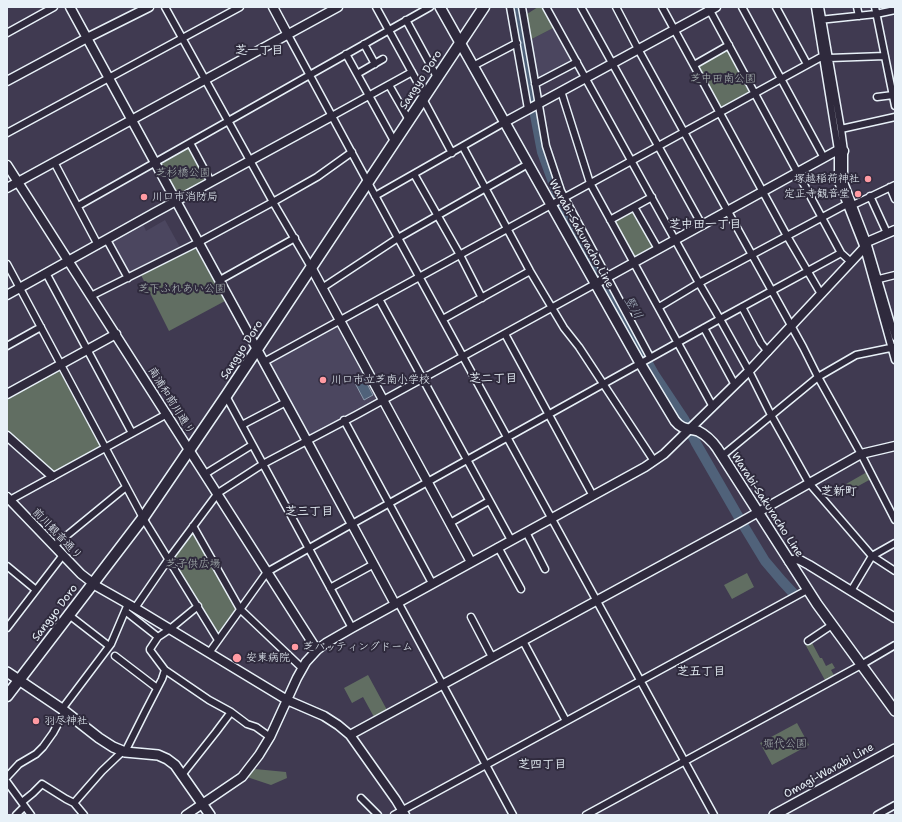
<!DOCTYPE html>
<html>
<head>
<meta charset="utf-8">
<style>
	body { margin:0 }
	#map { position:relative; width:902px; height:822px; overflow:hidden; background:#403a51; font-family:"Shantell Sans",sans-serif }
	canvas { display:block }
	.frame { position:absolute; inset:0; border:8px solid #e8f1f8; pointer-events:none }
</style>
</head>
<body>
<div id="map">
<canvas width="902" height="822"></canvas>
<div class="frame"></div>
</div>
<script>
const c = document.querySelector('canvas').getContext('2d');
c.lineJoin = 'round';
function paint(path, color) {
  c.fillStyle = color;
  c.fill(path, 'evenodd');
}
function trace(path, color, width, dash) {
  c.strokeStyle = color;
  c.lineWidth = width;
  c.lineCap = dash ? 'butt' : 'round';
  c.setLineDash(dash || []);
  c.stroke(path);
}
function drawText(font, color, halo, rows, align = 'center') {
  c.font = font + ' "Shantell Sans","Klee One",sans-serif';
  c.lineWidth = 4;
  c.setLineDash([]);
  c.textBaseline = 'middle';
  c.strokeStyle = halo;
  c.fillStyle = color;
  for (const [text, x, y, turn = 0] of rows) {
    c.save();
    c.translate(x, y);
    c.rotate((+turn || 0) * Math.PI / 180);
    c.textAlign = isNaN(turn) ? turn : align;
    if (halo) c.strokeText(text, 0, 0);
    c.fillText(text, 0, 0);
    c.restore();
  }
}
const built = new Path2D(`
	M555,27l19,34 -37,19 -7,-40z
	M165,220l16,29 -53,26 -17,-33 32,-18 3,7z
	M336,325l4,1 37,70 -1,4 -66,35 -4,-2 -37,-68 1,-4z`);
const green = new Path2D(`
	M538,7h6l11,20 -25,13 -4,-24 1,-2z
	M725,49l3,1 21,39 -1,4 -26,14 -4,-1 -21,-41z
	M187,147l3,1 17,31v2l-27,15 -4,-1 -16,-29 1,-4z
	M633,210l21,36 -1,3 -16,9 -5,-2 -18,-34 1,-2z
	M194,248l2,1 29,52 -56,30 -28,-56z
	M58,371l2,1 39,71v4l-44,24h-5l-43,-41v-32z
	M867,472l4,7 -20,11 -5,-6z
	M190,534h5l41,73v4l-15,20 -5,1 -43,-70v-3z
	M747,573l7,14 -22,12 -8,-14z
	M811,641l9,17h2l4,8 6,-3 3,5 -4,2 4,7 -9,5 -21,-38z
	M368,675l19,35 -13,7 -11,-20 -11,6 -8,-15z
	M797,723l12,22 -37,20 -12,-22z
	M255,769l31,3 1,6 -16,7 -24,-8z`);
const water = new Path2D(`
	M364,378l9,17 -9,5 -9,-17z`);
const river = new Path2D(`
	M515,7l10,48 6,39 11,58 16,44 14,32 82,146 30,45 12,24 49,85 20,33 17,20 12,13`);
const minor = new Path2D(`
	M165,7l108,195 38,65
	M376,7l49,89
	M510,7l18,102
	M522,7l24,139 15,45 89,166
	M546,7l153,276 21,36 29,52 22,44 38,68 63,73 23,15
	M581,7l121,218
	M616,7l22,42 165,298 15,30 43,77 34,66
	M662,7l125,229 34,58
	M708,7l133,246
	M742,7l82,151
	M776,7l31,57
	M815,7l23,143v32l26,66 31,112
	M820,7l21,122 3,22v31l23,60 28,95
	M857,7l2,9
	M875,7l20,99
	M406,20l31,57
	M819,20l57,-6 19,-4
	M7,33l47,-26
	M288,35l110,203 316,577
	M364,44l11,20
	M346,54l48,87
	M694,65l35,-20
	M473,66l44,-23
	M357,74l26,-15
	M535,84l42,-22
	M389,85l20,35
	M561,91l29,92 123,224
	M877,97l16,-2
	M423,99l29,54
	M332,116l80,-44
	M841,129l54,-12
	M7,133l233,-126
	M190,143l21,39
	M463,147l67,124 34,57 15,19 75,114
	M54,162l44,83
	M414,174l46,81 22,43
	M890,187l5,12
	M375,196l130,-74
	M870,196l17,37
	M853,205l42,-20
	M78,206l352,-199
	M634,207l24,42
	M610,220l42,-23
	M107,240l21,38
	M7,264l136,254 75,122
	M46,273l86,160
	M879,279l16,-4
	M220,280l75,-42
	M322,288l76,-50 130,-74
	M91,296l108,-54 74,-40 44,-25 35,-25
	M379,299l132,241
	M659,307l40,-24 148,-79
	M742,307l19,36 7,9
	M443,319l87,-48
	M704,328l31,57
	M505,334l88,162
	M7,346l34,-19
	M264,362l559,-306 6,2 56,-2
	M226,396l126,232
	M344,420l88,163
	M242,425l44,-23
	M722,456l96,-79 38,-22 39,-8
	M205,474l47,-29
	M10,500l157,-86
	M450,523l39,-22
	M193,526l47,83 62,59
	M526,532l19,37
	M54,546l72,-59
	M498,547l23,42
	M7,566l29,24
	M330,588l44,-24
	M851,591l21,-35 23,-13
	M398,602l115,213
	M198,606l-28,23 -12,8 -8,12v1l15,20 44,30 22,12 16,12 9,3 14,10
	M135,608l33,-48 50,-67 45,-29 93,-49 239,-131
	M125,611l33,26
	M69,615l40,31
	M471,617l21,40
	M7,628l56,-73
	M523,641l43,80
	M808,641l24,-16
	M209,653l58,-81 85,-48 368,-205 121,-66 10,9
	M115,656l42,32
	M62,709l49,-65 17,-40
	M125,752l20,-40 17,-33 3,-9
	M182,775l34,-43 15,-20
	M7,777l12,-13 17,-10 7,-7 10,-14 12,-22
	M7,782l24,33
	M361,798l17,17
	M22,802l11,-9 9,-9 24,15 8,4 10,12
	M74,803l28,-32 21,-20
	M16,815l8,-8
	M394,815l413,-225
	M586,815l275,-150 34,-20
	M877,815l18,-10`);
const tertiary = new Path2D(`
	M70,7l230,421 95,176
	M273,7l15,28
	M7,81l80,-43 62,-31
	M505,122l211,-115
	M7,165l310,485
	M7,188l331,-181
	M311,267l160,295
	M595,284l243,-134 6,1
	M7,295l147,-82 178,-97
	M7,394l109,-60
	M7,436l45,40
	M7,497l74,77 17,13 37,21 152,92 37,16 14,9 12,10 46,65 9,15
	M789,561l9,-2 11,6 86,53
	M350,735l389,-212 122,-69 34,-8
	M186,815l56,-38 17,-22 11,-18 27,-59 9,-16 11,-12 9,-7 26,-15 293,-161 19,-13 85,-83 115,-123 3,-6 28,-12`);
const secondary = new Path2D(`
	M440,7l200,356 35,58c7,9 13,7 23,10 8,4 14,10 19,17l100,156 78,107
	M7,672l55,37 37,29 14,9 12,5 33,3 9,4 8,6 35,50
	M774,815l121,-66`);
const primary = new Path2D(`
	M7,696l136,-178 83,-122 258,-389`);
const markers = [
	[868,179,4,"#ff9aa2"],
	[858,194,4,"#ff9aa2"],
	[144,197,4,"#ff9aa2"],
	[323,380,4,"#ff9aa2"],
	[295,647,4,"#ff9aa2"],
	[237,658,5,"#ff9aa2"],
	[36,721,4,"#ff9aa2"]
];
const parkNames = [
	["芝中田南公園",723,79],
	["芝杉橋公園",183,173],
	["芝下ふれあい公園",182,289],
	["芝子供広場",193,564],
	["堀代公園",785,744]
];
const streetNames = [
	["Sangyo Doro",421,80,-57],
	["Warabi-Sakuracho Line",581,234,61],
	["Sangyo Doro",242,350,-57],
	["南浦和前川通り",171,401,58],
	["Warabi-Sakuracho Line",767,505,57],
	["前川観音通り",57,534,46],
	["Sangyo Doro",55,613,-53],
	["Omagi-Warabi Line",829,771,-29]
];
const poiNames = [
	["塚越稲荷神社",860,179,"right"],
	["定正寺観音堂",850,194,"right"],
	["川口市消防局",152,197],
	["川口市立芝南小学校",331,380],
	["芝バッティングドーム",303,647],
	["安東病院",246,658],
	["羽尽神社",44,721]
];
const neighbourhoodNames = [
	["芝一丁目",259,51],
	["芝中田一丁目",705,225],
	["芝二丁目",493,379],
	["芝新町",839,492],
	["芝三丁目",309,512],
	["芝五丁目",701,672],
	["芝四丁目",542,765]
];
const waterNames = [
	["竪川",633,308,60]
];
paint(built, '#4b465f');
paint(green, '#616e62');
paint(water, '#50627a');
trace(water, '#8d9bac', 1);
trace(river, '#50627a', 10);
trace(minor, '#e8f1f8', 9);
trace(tertiary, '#e8f1f8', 11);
trace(secondary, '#e8f1f8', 12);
trace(primary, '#e8f1f8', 13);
trace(minor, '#2f2a3d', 6);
trace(tertiary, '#2f2a3d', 8);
trace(secondary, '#2f2a3d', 9);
trace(primary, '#2f2a3d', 10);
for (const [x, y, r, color] of markers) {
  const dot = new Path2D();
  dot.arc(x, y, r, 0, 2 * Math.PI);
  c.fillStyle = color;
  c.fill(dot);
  trace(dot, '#2f2a3d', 1.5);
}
drawText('11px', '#abb6b4', '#2f2a3d', parkNames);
drawText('11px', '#e8f1f8', '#2f2a3d', streetNames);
drawText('11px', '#e8f1f8', '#2f2a3d', poiNames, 'left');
drawText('bold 12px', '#e8f1f8', '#2f2a3d', neighbourhoodNames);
drawText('italic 12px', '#abb8c6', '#2f2a3d', waterNames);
</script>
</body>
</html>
